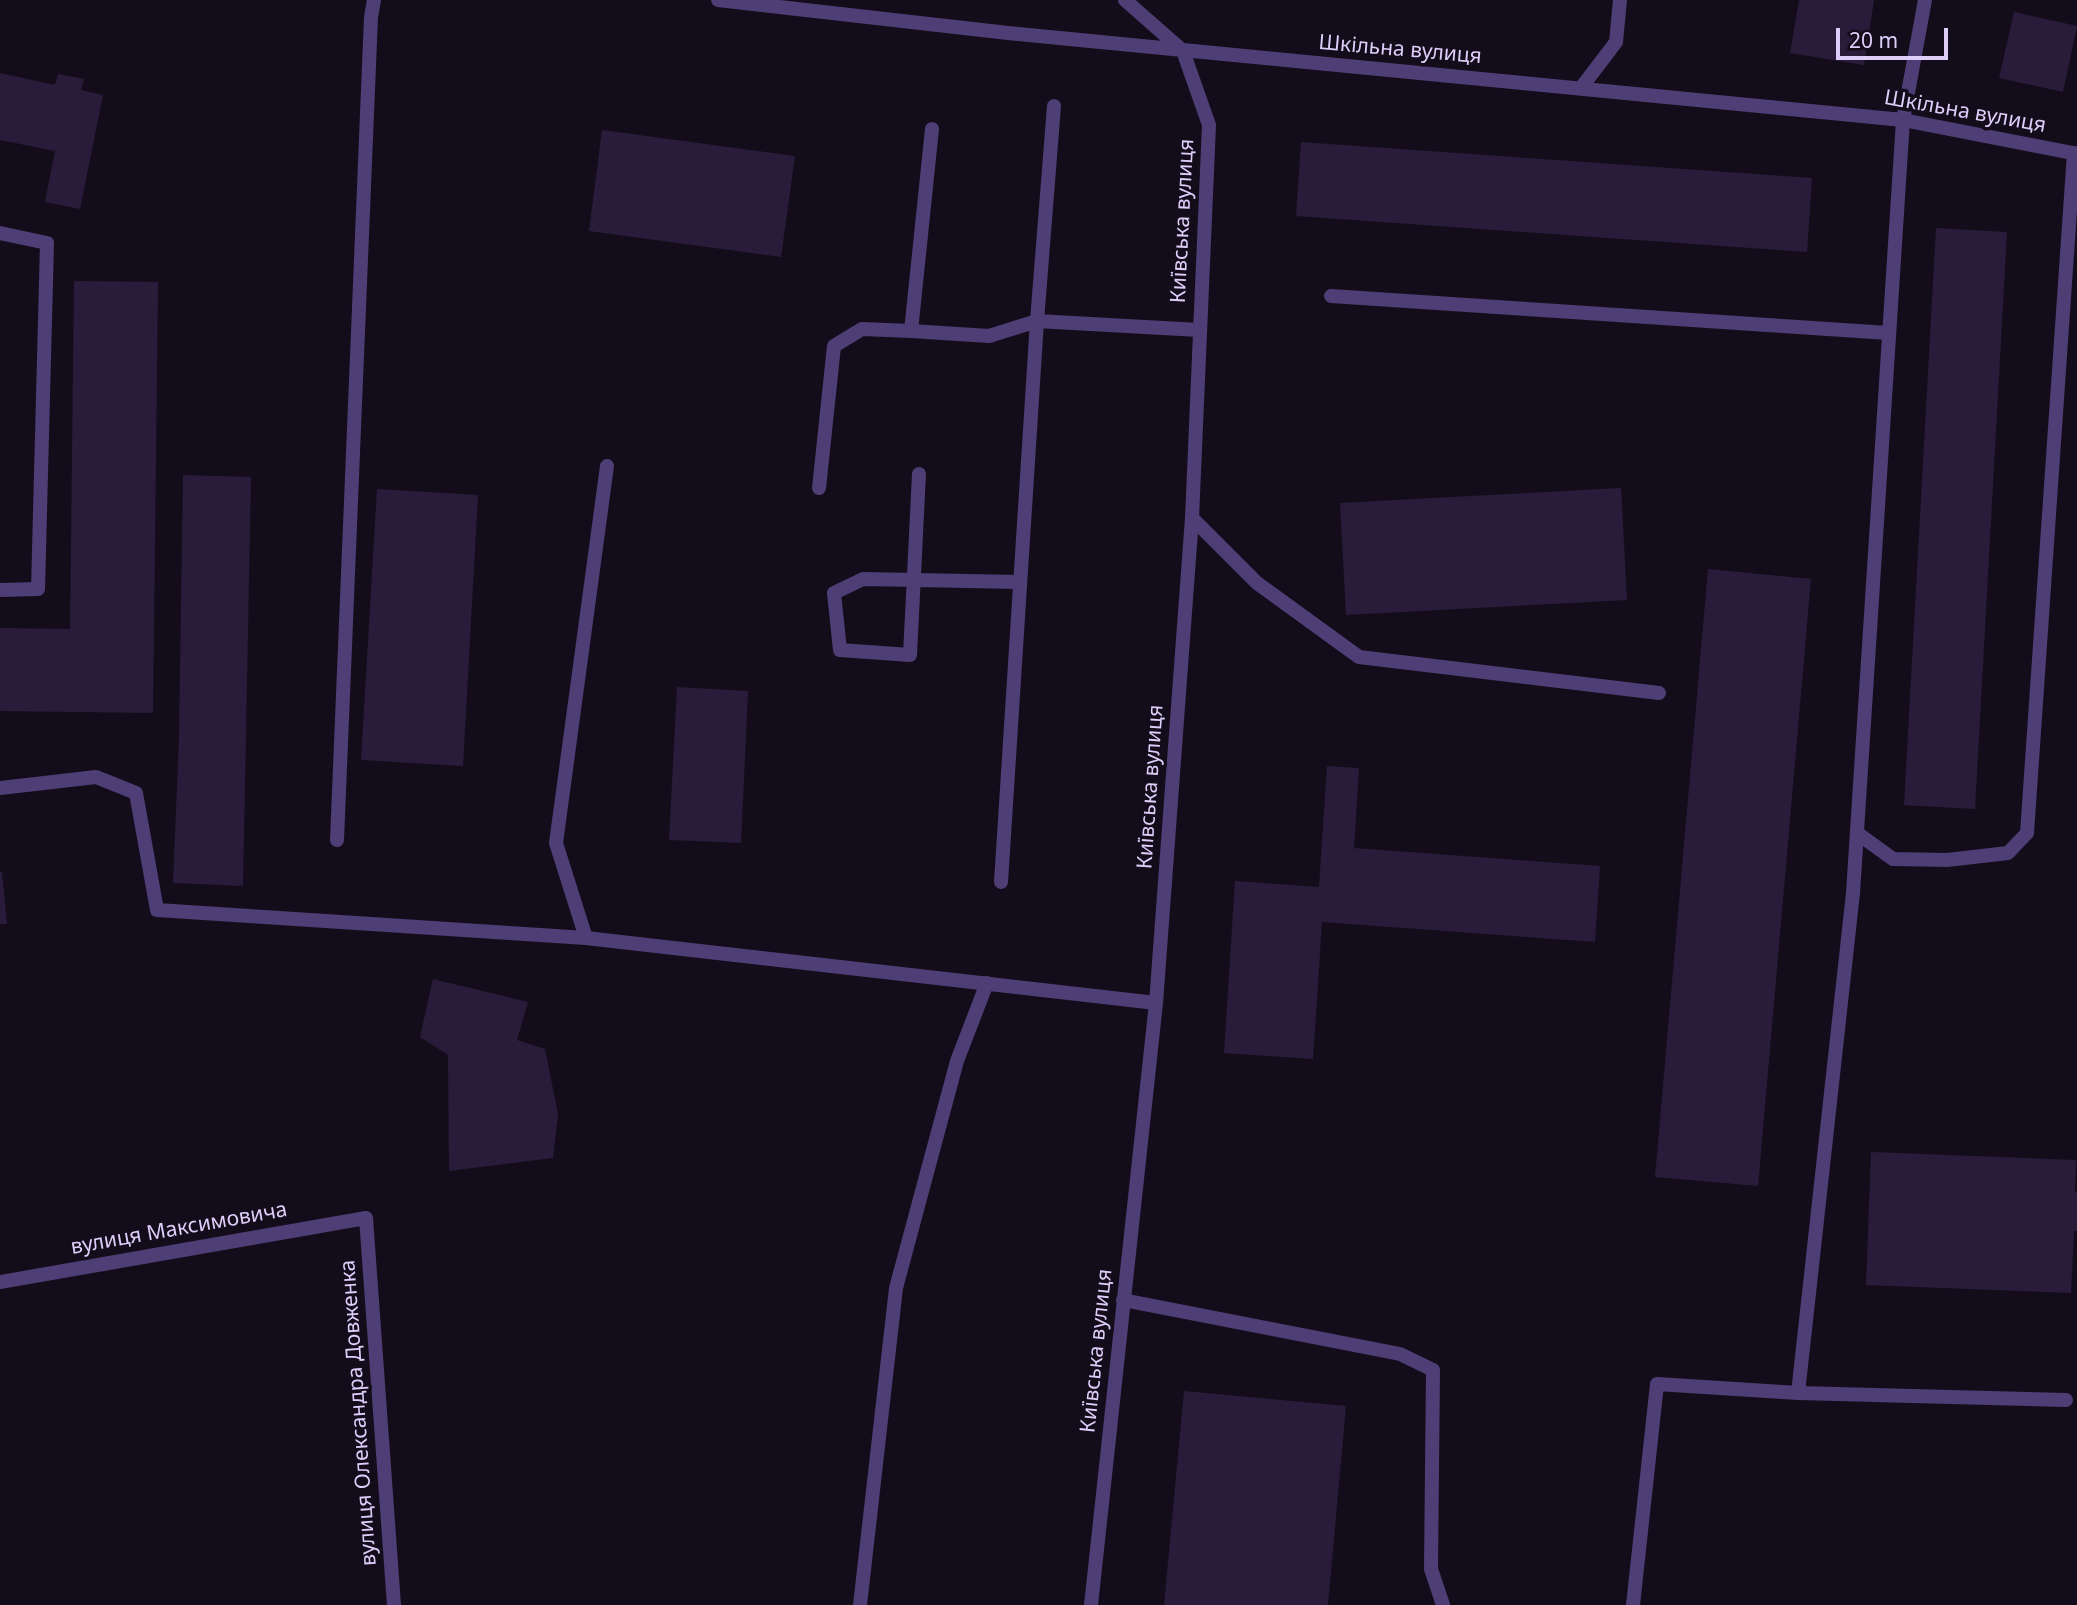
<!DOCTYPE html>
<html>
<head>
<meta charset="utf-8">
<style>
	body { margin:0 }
	#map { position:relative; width:2077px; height:1605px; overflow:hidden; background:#130d1b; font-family:"Noto Sans",sans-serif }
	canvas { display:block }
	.scale { position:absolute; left:1836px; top:28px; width:112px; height:32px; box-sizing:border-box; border:4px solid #ddcef9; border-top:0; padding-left:9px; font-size:21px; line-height:24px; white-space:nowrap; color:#ddcef9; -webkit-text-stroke:5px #130d1b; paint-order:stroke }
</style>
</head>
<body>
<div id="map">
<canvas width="2077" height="1605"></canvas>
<div class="scale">20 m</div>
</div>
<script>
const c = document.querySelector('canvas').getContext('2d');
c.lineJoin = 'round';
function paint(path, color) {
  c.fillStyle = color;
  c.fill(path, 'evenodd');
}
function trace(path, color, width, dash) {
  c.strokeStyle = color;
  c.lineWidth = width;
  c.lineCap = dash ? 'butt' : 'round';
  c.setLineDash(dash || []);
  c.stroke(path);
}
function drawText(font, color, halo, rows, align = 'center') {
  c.font = font + ' "Noto Sans",sans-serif';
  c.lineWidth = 7;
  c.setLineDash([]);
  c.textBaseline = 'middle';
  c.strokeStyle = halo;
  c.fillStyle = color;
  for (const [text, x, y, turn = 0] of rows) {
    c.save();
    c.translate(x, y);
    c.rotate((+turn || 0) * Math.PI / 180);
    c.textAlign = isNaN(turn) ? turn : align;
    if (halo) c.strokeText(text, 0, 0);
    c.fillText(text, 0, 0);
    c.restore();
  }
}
const building = new Path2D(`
	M1799,0h75l-10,65 -74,-12z
	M2014,12l63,14 -14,66 -64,-14z
	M0,73l55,12 3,-11 26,5 -3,11 22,5 -23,114 -35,-7 10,-51 -55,-11z
	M602,130l193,26 -14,101 -192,-26z
	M1301,142l511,36 -5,74 -511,-36z
	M1936,228l71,4 -32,577 -71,-4z
	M74,281l84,1 -5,431 -153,-2v-83l70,1z
	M183,475l68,2 -8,409 -70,-3 6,-146z
	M1621,488l6,112 -281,15 -6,-112z
	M377,489l101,6 -15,271 -102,-6z
	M1708,569l103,10 -53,607 -103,-9z
	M677,687l71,4 -7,152 -72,-3z
	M1327,766l32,2 -5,80 246,18 -5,76 -273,-20 -9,137 -89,-6 11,-172 84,6z
	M0,872h2l5,52h-7z
	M433,979l95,23 -11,38 28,9 13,65 -5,44 -104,13 -1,-116 -28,-18z
	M1871,1152l205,8 -1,32h2v39h-3l-3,62 -205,-8z
	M1184,1391l162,15 -18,199h-164z`);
const lane = new Path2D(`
	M1581,88l35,-46 4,-42
	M932,129l-21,202 78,5 48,-15 162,9
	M0,233l47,10 -9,346 -38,1
	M1331,296l557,37
	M919,474l-9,181 -70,-5 -6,-57 29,-14 157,3
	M819,488l15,-142 28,-17 49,2
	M1192,518l65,65 102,74 300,36
	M1857,833l36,26 54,1 61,-7 19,-20 47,-680
	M337,840l34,-823 3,-17
	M1001,882l36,-561 17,-215
	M586,938l-30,-95 51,-377
	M1123,1300l277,54 33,16 -2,199 12,36
	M1798,1393l268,7
	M860,1605l36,-317 61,-227 30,-78
	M1633,1605l24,-221 141,9 55,-500 50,-773`);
const street = new Path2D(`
	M718,0l290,33 895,87 174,34
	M1903,120l22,-120
	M0,788l96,-11 40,16 21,117 429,28 570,65
	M0,1282l366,-64 28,387
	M1091,1605l65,-602 36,-485 17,-393 -26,-74 -58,-51`);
const streetNames = [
	["Шкільна вулиця",1400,50,5],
	["Шкільна вулиця",1965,112,10],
	["Київська вулиця",1183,221,-87],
	["Київська вулиця",1151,787,-86],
	["вулиця Максимовича",179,1229,-10],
	["Київська вулиця",1097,1351,-84],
	["вулиця Олександра Довженка",359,1413,-94]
];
paint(building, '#291c3a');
trace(lane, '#4d3e75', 14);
trace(street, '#4d3e75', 14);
drawText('21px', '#ddcef9', '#130d1b', streetNames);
</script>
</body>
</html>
